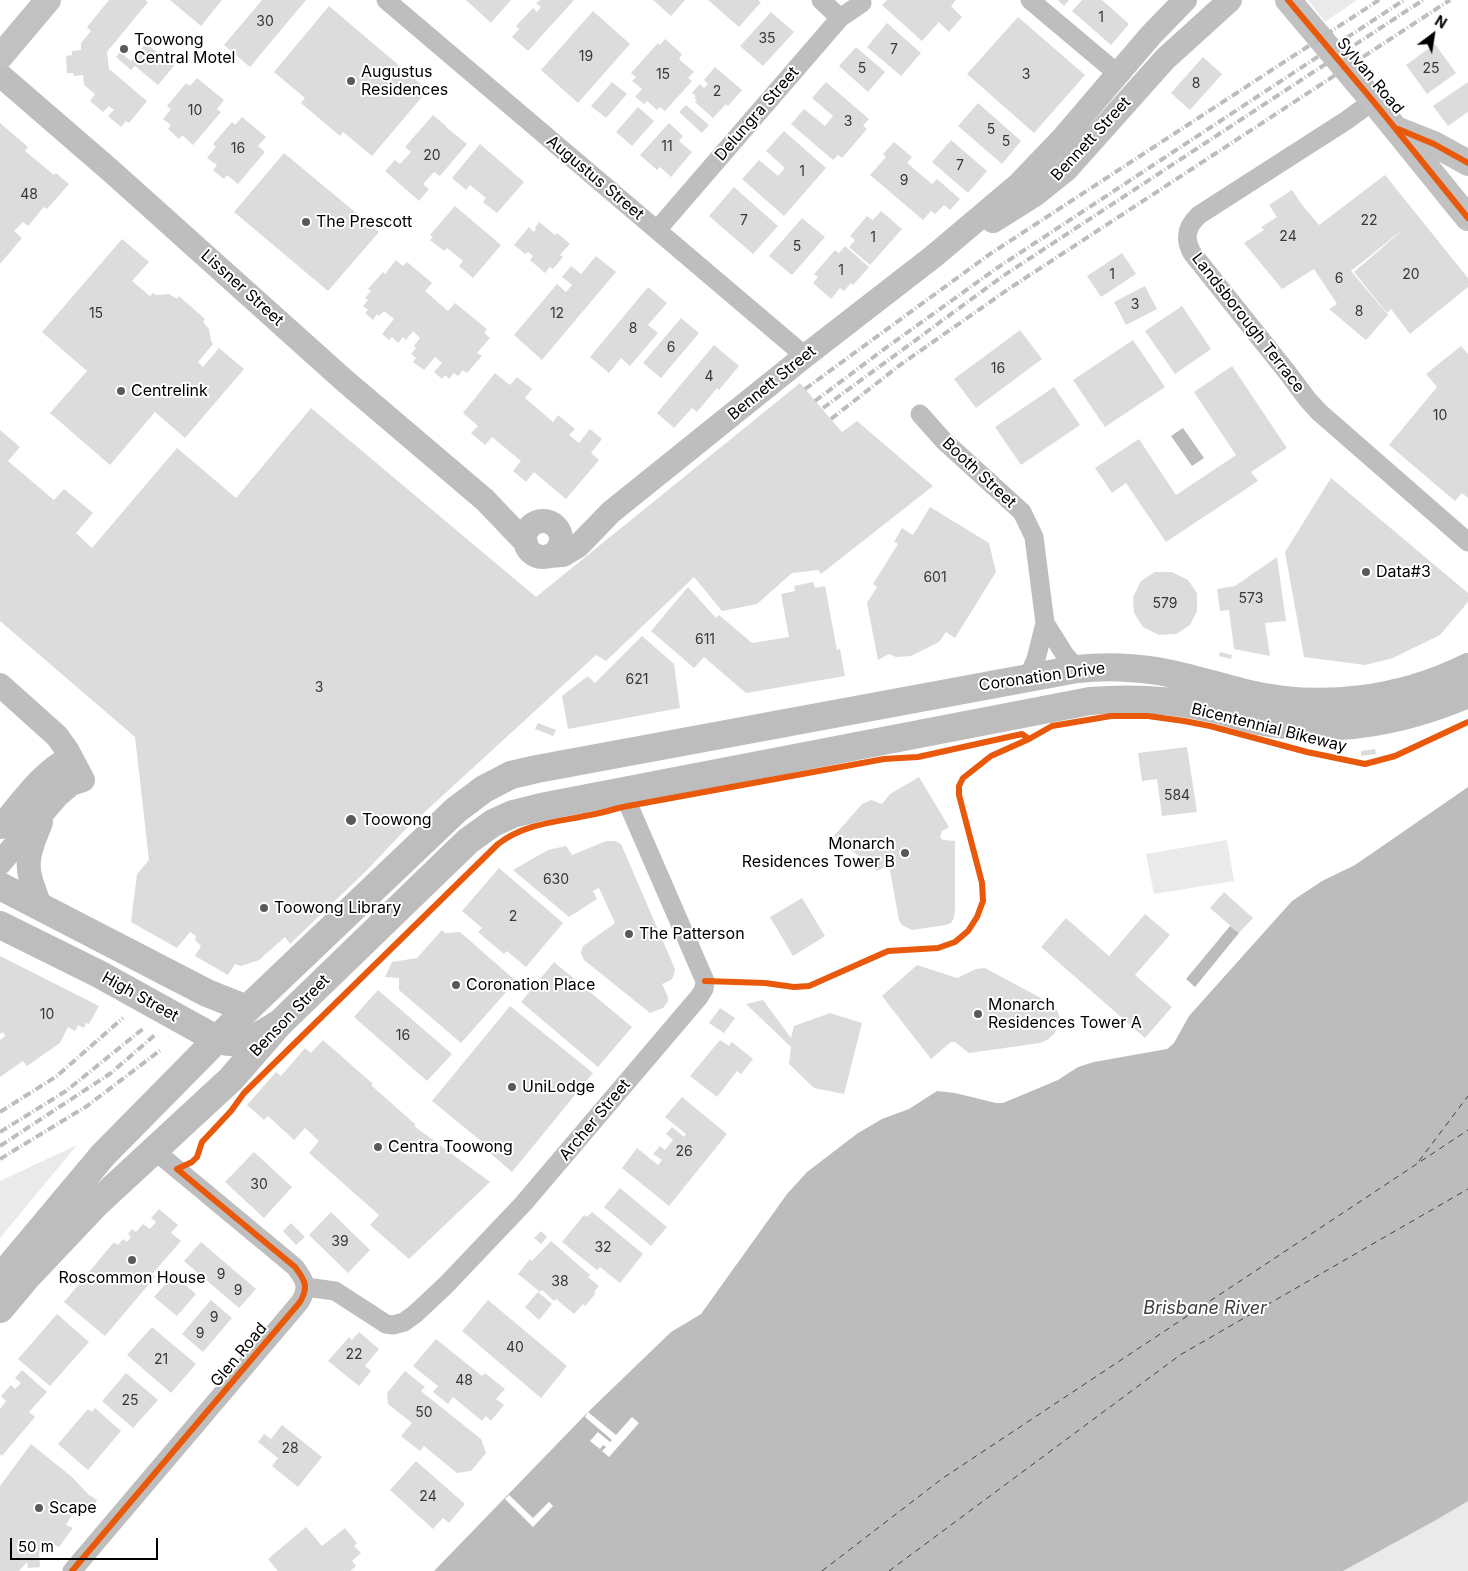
<!DOCTYPE html>
<html>
<head>
<meta charset="utf-8">
<style>
	body { margin:0 }
	#map { position:relative; width:1468px; height:1571px; overflow:hidden; background:#fff; font-family:Inter,sans-serif }
	canvas { display:block }
	.north { position:absolute; left:1408px; top:10px; width:50px; height:50px; -webkit-text-stroke:4px #fff; paint-order:stroke; rotate:31deg; font-size:14px; font-weight:700; line-height:20px; text-align:center; color:#000 }
	.north::after { content:''; display:block; margin:auto; width:18px; height:22px; background:#000; clip-path:polygon(50% 0,100% 100%,50% 72%,0 100%) }
	.scale { position:absolute; left:10px; top:1538px; width:148px; height:22px; box-sizing:border-box; border:2px solid #000; border-top:0; padding-left:6px; font-size:15px; line-height:18px; white-space:nowrap; color:#000; -webkit-text-stroke:4px #fff; paint-order:stroke }
</style>
</head>
<body>
<div id="map">
<canvas width="1468" height="1571"></canvas>
<div class="north">N</div>
<div class="scale">50 m</div>
</div>
<script>
const c = document.querySelector('canvas').getContext('2d');
c.lineJoin = 'round';
function paint(path, color) {
  c.fillStyle = color;
  c.fill(path, 'evenodd');
}
function trace(path, color, width, dash) {
  c.strokeStyle = color;
  c.lineWidth = width;
  c.lineCap = dash ? 'butt' : 'round';
  c.setLineDash(dash || []);
  c.stroke(path);
}
function drawText(font, color, halo, rows, align = 'center') {
  c.font = font + ' Inter,sans-serif';
  c.lineWidth = 4;
  c.setLineDash([]);
  c.textBaseline = 'middle';
  c.strokeStyle = halo;
  c.fillStyle = color;
  for (const [text, x, y, turn = 0] of rows) {
    c.save();
    c.translate(x, y);
    c.rotate((+turn || 0) * Math.PI / 180);
    c.textAlign = isNaN(turn) ? turn : align;
    if (halo) c.strokeText(text, 0, 0);
    c.fillText(text, 0, 0);
    c.restore();
  }
}
const green = new Path2D(`
	M1308,0h49l-32,22z
	M1227,840l7,41 -80,13 -8,-40z
	M77,1145l-77,93v-57z
	M1466,1501h2v70h-125l95,-52z`);
const water = new Path2D(`
	M1183,428l21,30 -12,8 -21,-30z
	M1468,787v714l-30,18 -95,52h-909l154,-159 83,-80 30,-18 86,-120 20,-22 51,-39 24,-14 27,-10 28,-18 18,2 41,10h7l55,-23 20,-13 16,-5 73,-13 7,-6 15,-27 103,-115 30,-20 33,-16z
	M1230,926l9,7 -44,54 -9,-8z`);
const pier = new Path2D(`
	M588,1412l28,23 16,-18 7,6 -30,34 -7,-6 4,-4 -3,-2 -3,4 -10,-8 8,-9 12,10 2,-2 -27,-23z
	M509,1495l24,23 16,-16 4,4 -20,21 -28,-28z`);
const ferry = new Path2D(`
	M1419,1161l49,-65
	M822,1571l121,-93 525,-348
	M889,1571l291,-216 288,-166`);
const building = new Path2D(`
	M109,0h36l3,2 -41,50 2,17 38,32 -18,22 -3,-2 -5,6 -13,-11 6,-6 -5,-4 -6,6 -13,-11 5,-7 -11,-9 -1,-10 -9,1 -1,-3h-6l-1,-17 6,-1v-4l9,-1v-7l10,-12 -4,-4z
	M170,0h52l-21,26z
	M262,0h44l-56,67 -26,-22z
	M466,0h45l-20,23z
	M540,0h34l-46,51 -16,-14 7,-8 -3,-3 17,-18 4,4 4,-5 -5,-4z
	M653,0h32l-14,16z
	M708,0h50l3,2 -22,25z
	M887,0h69l-5,6 11,11 -13,15 -10,-10 -17,19 -40,-36z
	M1058,0h11l-5,6z
	M1082,0h20l27,24 -18,21 -39,-34z
	M329,6l99,84 -56,66 -29,-24 -3,4 -39,-33 4,-5 -31,-26z
	M593,11l37,33 -52,59 -37,-33z
	M771,12l23,20 -31,34 -23,-20z
	M1018,17l67,58 -51,58 -67,-59z
	M887,23l34,30 -20,23 -34,-29z
	M665,39l17,15 -3,5 15,13 -6,6 4,3 -27,30 -5,-4 -3,3 -10,-9 -3,3 -9,-7 7,-8 -10,-8 4,-4 -5,-4 27,-30 2,2z
	M146,43l28,23 -16,19 -23,-19 -4,4 -15,-13 4,-5 11,9z
	M1435,44l21,29 -29,21 -21,-29z
	M856,47l29,25 -17,20 -29,-26z
	M1203,57l19,17 -32,36 -19,-17z
	M715,67l27,23 -14,16 -2,-2 -13,14 -18,-16 2,-2 -3,-2 2,-2 -4,-3 8,-9 4,4 4,-4 -4,-4z
	M197,78l27,22 -7,9 4,3 -28,33 -11,-10 -3,4 -11,-10 3,-4 -8,-6 8,-10 -4,-3 19,-23 4,3z
	M612,82l15,12 -21,24 -15,-12z
	M826,82l43,37 -6,7 4,3 -25,29 -4,-3 -5,5 -42,-36 13,-15 21,17 8,-10 -21,-18z
	M1468,82v30l-20,14 -15,-20z
	M978,103l43,38 -19,23 -44,-38z
	M686,105l23,20 -7,8 -23,-21z
	M638,107l16,14 -22,25 -16,-14z
	M433,115l13,11v1l21,17 -27,32 -6,-4 -11,12 6,5 -10,12 -34,-30 10,-11 5,4 11,-12 -6,-5z
	M242,117l24,20 -8,9 7,6 -27,32 -11,-9 -3,4 -11,-9 4,-5 -10,-7 9,-11 -3,-3 19,-22 3,3z
	M0,123l28,24 -3,4 29,24 2,-2 13,11 -22,25 -3,-2 -16,19 -5,-4 -9,9 8,7 -22,26z
	M669,123l14,13 -4,5 13,11 -21,25 -11,-10 -3,3 -17,-15z
	M784,131l42,37 -42,48 -42,-37 17,-19 19,16 7,-8 -19,-17z
	M951,140l36,31 -19,22 -36,-31z
	M894,142l18,15 -5,6 25,21 5,-5 23,20 -10,11 -6,-5 -9,9 -4,-3 -8,9 -53,-45 16,-18 -3,-3z
	M480,144l44,38 -27,31 -14,-11 3,-4 -16,-13 -4,5 -14,-12z
	M284,153l95,79 -51,59 -94,-79z
	M1385,175l83,103v9l-58,47 -19,-25 -4,4 -33,-41 52,-45 -55,44 37,44 -22,25 -37,-31 8,-5 -23,-35 -32,20 -38,-46 20,-13 -3,-3 16,-10 -8,-12 23,-15 11,16 16,19z
	M734,187l44,39 -25,28 -44,-38z
	M455,206l46,39 -28,33 -14,-12 4,-5 -16,-13 -3,3 -14,-11 3,-3 -3,-2z
	M881,211l21,18 -32,36 -21,-18 6,-7 -5,-4 17,-20 6,4z
	M802,218l23,19 -33,38 -23,-19z
	M539,222l16,13 2,-2 13,11 -10,11 3,2 -10,12 -3,-2 -5,6 -15,-13 3,-4 -5,-4 -3,2 -11,-9 15,-18 5,5 2,-3 -1,-1z
	M122,239l27,23 -17,19 18,15 3,-3 3,2 13,-1 8,5 2,-3 26,23 -2,3 6,7 2,12 2,3 -15,18 5,5 16,-19 25,21 -59,69 -30,-26 -45,53 -60,-52 37,-42 -45,-39z
	M845,246l24,21 -16,18 -2,-2 -7,8 -4,-3 -9,11 -18,-16 5,-6 -4,-3 21,-24 4,3z
	M1122,253l14,21 -35,23 -14,-21z
	M596,256l20,16 -74,88 -28,-25 43,-51 9,8 6,-7 -10,-8 9,-11 10,8z
	M396,260l7,6 4,-4 25,21 -7,8 23,20 7,-8 32,26 -3,4 6,5 -13,15 5,3 -15,17 -4,-3 -5,6 -4,-3 -5,6 -4,-4 -3,4 -8,-7 8,-9 -7,-6 -11,13 -11,-8 3,-4 -5,-4 5,-6 -2,-2 6,-8 -7,-7 -7,9 -3,-3 -5,6 -6,-6 -3,3 -7,-6 12,-15 -10,-8 -5,5 -2,-2 -4,6 -8,-7 3,-3 -5,-4 5,-6 -3,-2 6,-7 -3,-2 15,-17 2,2z
	M1145,286l12,23 -31,16 -12,-23z
	M648,287l19,16 -19,22 10,8 -28,33 -9,-8 -12,15 -19,-16z
	M1182,306l29,43 -36,25 -30,-43z
	M681,318l18,15 -38,45 -18,-15z
	M1020,330l22,29 -66,49 -22,-29z
	M1133,340l32,47 -60,40 -32,-47z
	M714,345l25,21 -20,24 -2,-2 -20,24 -5,-4 -18,20 -17,-15z
	M1461,346l7,8v144l-6,-5 -7,8 -66,-56 48,-58 -11,-13z
	M1232,366l55,82 -36,24 7,9 -92,61 -40,-59 -14,10 -17,-25 44,-29 37,56 60,-40 -42,-63z
	M495,373l15,12 7,-8 15,12 -7,9 28,24 5,-7 17,14 -6,6 10,8 11,-14 12,10 -11,14 8,7 -33,39 -32,-27 -8,10 -13,-11 8,-10 -29,-24 -7,8 -14,-12 7,-7 -15,-13z
	M800,383l42,49 15,-11 76,65 -112,88 -3,-4 -26,3 -35,31 -35,7 -28,-34 -88,84 -10,-6 -192,176 -37,39 -77,74 -5,-7 -26,23 -18,6 -6,-2 -7,11 -33,-19 6,-10 -6,-6 1,-4 -6,-4 -13,16 -46,-26 6,-48 12,-14 -14,-123 -135,-116v-191l20,17 -12,14 46,39 10,-11 29,24 -17,20 16,15 85,-100 59,50 75,-90 225,189z
	M1054,387l26,38 -59,40 -26,-38z
	M1331,478l137,115v9l-28,33 -47,23 -28,7 -61,-8 -19,-105z
	M930,507l59,36 7,29 -41,66 -9,-6 -7,10 -28,14 -15,1 -7,-3 -11,6 -11,-57 10,-16 -4,-3 25,-40 -4,-2 8,-14 11,7z
	M1277,557l9,64 -21,2 5,33 -36,-7 -5,-39 -9,1 -3,-22 18,-3z
	M1155,572h17l16,8 9,13v18l-7,14 -14,9 -17,1 -16,-8 -9,-14 -1,-16 8,-16z
	M813,582l2,6 10,-2 12,64 3,-1 5,27 -99,17 -42,-36 -10,11 -43,-37 37,-44 28,31 3,-3 33,28 37,-6 -8,-43 14,-3 -1,-5z
	M642,636l32,28 6,44 -112,21 -6,-33 26,-20 7,7z
	M1220,652l12,3 -1,4 -12,-3z
	M538,723l18,7 -3,6 -18,-7z
	M1187,747l10,65 -35,4 -5,-37 -15,2 -4,-28z
	M1375,749l1,5 -15,2v-5z
	M919,777l30,50 -7,4 -2,6 3,3 12,1v69l-1,8 -3,5 -5,2 -34,5 -10,-5 -3,-5 -10,-55 -12,6 -43,-35 28,-32 9,-4 11,4 8,-10z
	M606,841h9l6,3 54,125 -1,6 -3,5 -9,4 6,13v5l-5,6 -13,5 -66,-53 -3,-7 2,-7 32,-23 -16,-35 -6,3 4,8 -28,18 -56,-47 35,-20 18,-4 6,9z
	M499,868l64,55 -37,44 -19,-16 -3,3 -26,-22 4,-4 -20,-17z
	M1224,892l29,26 -14,15 -29,-25z
	M802,898l23,38 -32,20 -23,-39z
	M1145,914l25,21 -35,40 37,32 -27,31 -104,-91 25,-29 43,38z
	M442,930l3,3 15,-1 56,49 -55,62 -62,-53v-12l-14,-1 7,-15 25,-4z
	M0,956l99,50 -10,18 -3,-1 -2,5 -6,-3 -3,6 -7,-4 -8,16 -33,23 -4,-5 -23,16v-37l5,-4 -2,-4 -3,2z
	M554,962l78,65 -34,40 -77,-65z
	M917,965l40,13 19,-9 9,-1 65,35 7,7 3,9 -1,6 -5,9 -7,6 -7,3 -71,10 -14,-11h-4l-20,17 -49,-63z
	M378,990l74,64 -25,27 -73,-64z
	M763,1000l28,38 3,-12 36,-13 32,10 -18,71 -30,-6 -25,-24 2,-17 -45,-43z
	M510,1006l83,67 -81,99 -22,-19 2,-3 -60,-49z
	M720,1008l15,10 -11,15 -15,-10z
	M323,1040l50,44 -2,1 45,40 -2,1 76,56 -81,77 -39,-34 9,-10 -70,-62 10,-12 -14,-13 -11,12 -26,-24 -4,4 -17,-15 29,-33 5,4 24,-28 6,5z
	M720,1040l9,6 3,-4 21,17 -12,15 -4,-3 -20,26 -27,-21z
	M682,1097l45,37 -58,72 -47,-38 15,-20 21,17 4,-5 -9,-6 7,-8 5,4 8,-10 -7,-6 6,-7 12,10 2,-3 -21,-17z
	M254,1152l38,35 -28,31 -39,-36z
	M620,1188l47,39 -16,19 -47,-39z
	M159,1209l19,16 -7,8 10,8 -29,33 3,3 -50,59 -41,-34 50,-60 4,3 5,-6 4,3 4,-5 -3,-3 4,-5 4,3 7,-8 7,5 6,-7 -5,-4z
	M331,1212l39,38 -22,23 -39,-38z
	M592,1212l51,42 -23,29 -20,-16 -3,3 -35,-28 22,-27 3,2z
	M291,1223l14,14 -9,8 -13,-14z
	M541,1231l6,6 -6,7 -7,-6z
	M551,1241l39,34 -2,2 11,9 -5,6 2,1 -11,13 -2,-2 -9,10 -18,-15 -2,2 -12,-11 -2,2 -22,-18 12,-15 2,2z
	M201,1242l55,47 -17,19 -55,-47z
	M173,1275l23,19 -19,22 -23,-19z
	M538,1292l14,12 -13,16 -14,-13z
	M211,1300l21,18 -29,34 -21,-18z
	M488,1300l79,66 -26,32 -79,-67z
	M57,1314l32,28 -39,44 -32,-27z
	M152,1327l44,37 -25,29 -44,-38z
	M359,1332l20,17 -14,17 6,5 -12,15 -31,-25 21,-24 3,3z
	M436,1339l46,37 3,-3 20,16 -9,10 8,6 -13,16 -5,-5 -4,5 -29,-24 -5,7 -15,-12 5,-6 -25,-20z
	M22,1370l25,22 -18,20 6,5 -33,39 -2,-2v-45l6,-8 -5,-5 10,-11 4,4 6,-6 -6,-5z
	M405,1371l20,16 -4,4 60,48 5,14 -15,18 -14,2 -33,-27 -4,5 -19,-15 11,-13 -24,-19 -1,-11z
	M126,1373l32,27 -25,28 -31,-27z
	M95,1408l26,23 -33,39 -30,-26 30,-35 4,3z
	M282,1425l40,32 -24,30 -26,-21 6,-8 -20,-16 6,-8 7,5z
	M31,1444l41,33 17,18 8,5 -4,9 -13,-3 -8,9 -6,10 7,3 -14,19 -7,-3 -13,7 1,16 -12,1 -1,-6 -8,9h-19v-85z
	M416,1461l49,43 -16,19 -6,-5 -10,11 -43,-39z
	M306,1527l16,19 23,-18 12,15 -3,3 7,7 -9,8 4,5 -6,5h-72l-10,-12z`);
const minor = new Path2D(`
	M386,0l419,356
	M821,0l19,18
	M1030,0l88,74
	M1373,101l-26,19 -148,95c-13,12 -15,23 -7,38l95,119 21,28 11,12 149,130
	M657,230l183,-212 22,-15
	M920,414l24,27 78,71 12,25 11,86 -9,36 -8,18
	M1045,623l20,32 12,14
	M306,1287l29,4 51,33 7,1 11,-3 11,-8 31,-29 77,-81 176,-207 5,-8 1,-8 -83,-191
	M72,1571l228,-269c9,-15 5,-22 -5,-35l-141,-117`);
const tertiary = new Path2D(`
	M0,75l111,96 234,210 140,119 41,43
	M993,221l43,-27 30,-24 99,-111 65,-59
	M525 539a18 18 0 1 1 36 0a18 18 0 1 1-36 0Z
	M549,556l14,-1 15,-9 33,-34 194,-156 129,-100 84,-71 45,-47 88,-103 34,-35
	M0,685l57,51 10,14 16,30 -12,4 -13,11 -58,68
	M0,827c21,-24 41,-55 71,-70
	M40,906c-5,-15 -13,-31 -11,-46 1,-13 8,-26 12,-38`);
const secondary = new Path2D(`
	M1288,0l85,101 95,117
	M0,57l48,-57
	M1396,129l38,15 34,19`);
const primary = new Path2D(`
	M0,1278l103,-123 144,-146
	M0,1309l26,-31 71,-75 134,-124 47,-54`);
const trunk = new Path2D(`
	M0,886l207,107 40,16 209,-199 28,-21 27,-14 26,-6 540,-100c26,-3 53,-2 80,2 30,5 59,15 88,22 75,18 154,8 223,-26
	M0,925l99,49 119,66c30,7 38,-3 62,-17l188,-182 25,-18 20,-9 28,-7 549,-106c38,-3 76,-2 114,6 18,3 36,10 55,14 71,14 143,1 209,-27`);
const rail = new Path2D(`
	M805,389l185,-135 389,-254
	M815,401l72,-54 110,-79 407,-268
	M823,408l180,-132 420,-276
	M831,419l69,-54 110,-77 440,-288
	M0,1112l57,-36 66,-58
	M0,1132l66,-41 78,-63
	M0,1146l111,-73 45,-39
	M0,1159l87,-53 75,-57`);
const cycleway = new Path2D(`
	M1288,0l85,101 95,117
	M1398,129l36,15 34,19
	M705,981l60,2 29,4 15,-1 79,-35 50,-3 17,-6 13,-11 9,-14 6,-16 -1,-18 -23,-88v-9l4,-8 28,-22 38,-17 23,-13 59,-10h37l36,5 26,5 97,26 58,12 30,-8 73,-34
	M72,1571l228,-269c9,-15 5,-22 -5,-35l-118,-98 15,-7 5,-5 5,-15 29,-31 13,-18 254,-249c27,-21 60,-22 92,-29 13,-2 26,-7 38,-9l256,-47 34,-2 104,-23 7,5`);
const markers = [
	[124,49,5,"#595959"],
	[351,81,5,"#595959"],
	[306,222,5,"#595959"],
	[121,391,5,"#595959"],
	[1366,572,5,"#595959"],
	[351,820,6,"#595959"],
	[905,853,5,"#595959"],
	[264,908,5,"#595959"],
	[629,934,5,"#595959"],
	[456,985,5,"#595959"],
	[978,1014,5,"#595959"],
	[512,1087,5,"#595959"],
	[378,1147,5,"#595959"],
	[132,1260,5,"#595959"],
	[39,1508,5,"#595959"]
];
const numberNames = [
	["1",1101,18],
	["30",265,22],
	["35",767,39],
	["7",894,50],
	["19",586,57],
	["5",862,69],
	["25",1431,69],
	["15",663,75],
	["3",1026,75],
	["8",1196,84],
	["2",717,92],
	["10",195,111],
	["3",848,122],
	["5",991,130],
	["5",1006,142],
	["11",667,147],
	["16",238,149],
	["20",432,156],
	["7",960,166],
	["1",802,172],
	["9",904,181],
	["48",29,195],
	["7",744,221],
	["22",1369,221],
	["24",1288,237],
	["1",873,238],
	["5",797,247],
	["1",841,271],
	["1",1112,275],
	["20",1411,275],
	["6",1339,279],
	["3",1135,305],
	["8",1359,312],
	["15",96,314],
	["12",557,314],
	["8",633,329],
	["6",671,348],
	["16",998,369],
	["4",709,377],
	["10",1440,416],
	["601",935,578],
	["573",1251,599],
	["579",1165,604],
	["611",705,640],
	["621",637,680],
	["3",319,688],
	["584",1177,796],
	["630",556,880],
	["2",513,917],
	["10",47,1015],
	["16",403,1036],
	["26",684,1152],
	["30",259,1185],
	["39",340,1242],
	["32",603,1248],
	["9",221,1275],
	["38",560,1282],
	["9",238,1291],
	["9",214,1318],
	["9",200,1334],
	["40",515,1348],
	["22",354,1355],
	["21",161,1360],
	["48",464,1381],
	["25",130,1401],
	["50",424,1413],
	["28",290,1449],
	["24",428,1497]
];
const poiNames = [
	["Toowong",134,40],
	["Central Motel",134,58],
	["Augustus",361,72],
	["Residences",361,90],
	["The Prescott",316,222],
	["Centrelink",131,391],
	["Data#3",1376,572],
	["Toowong",362,820],
	["Monarch",895,844,"right"],
	["Residences Tower B",895,862,"right"],
	["Toowong Library",274,908],
	["The Patterson",639,934],
	["Coronation Place",466,985],
	["Monarch",988,1005],
	["Residences Tower A",988,1023],
	["UniLodge",522,1087],
	["Centra Toowong",388,1147],
	["Roscommon House",132,1278,"center"],
	["Scape",49,1508]
];
const streetNames = [
	["Sylvan Road",1370,76,50],
	["Delungra Street",757,114,-49],
	["Bennett Street",1091,139,-47],
	["Augustus Street",595,178,40],
	["Lissner Street",242,288,42],
	["Landsborough Terrace",1248,323,52],
	["Bennett Street",772,383,-39],
	["Booth Street",979,473,43],
	["Coronation Drive",1042,677,-8],
	["Bicentennial Bikeway",1269,728,14],
	["High Street",140,997,29],
	["Benson Street",290,1016,-46],
	["Archer Street",595,1120,-50],
	["Glen Road",239,1355,-50]
];
const waterNames = [
	["Brisbane River",1205,1309]
];
paint(green, '#eaeaea');
paint(water, '#bcbcbc');
paint(pier, '#fff');
trace(ferry, '#404040', 1, [6, 5]);
paint(building, '#dcdcdc');
trace(minor, '#bebebe', 19);
trace(tertiary, '#bebebe', 24);
trace(secondary, '#c1c1c1', 26);
trace(primary, '#bdbdbd', 28);
trace(trunk, '#bdbdbd', 28);
trace(rail, '#bdbdbd', 4, [8, 2.5, 1, 2.5]);
trace(cycleway, '#e8590c', 6);
for (const [x, y, r, color] of markers) {
  const dot = new Path2D();
  dot.arc(x, y, r, 0, 2 * Math.PI);
  c.fillStyle = color;
  c.fill(dot);
  trace(dot, '#fff', 2);
}
drawText('14px', '#373737', null, numberNames);
drawText('16px', '#000', '#fff', poiNames, 'left');
drawText('16px', '#000', '#fff', streetNames);
drawText('italic 18px', '#404040', '#fff', waterNames);
</script>
</body>
</html>
